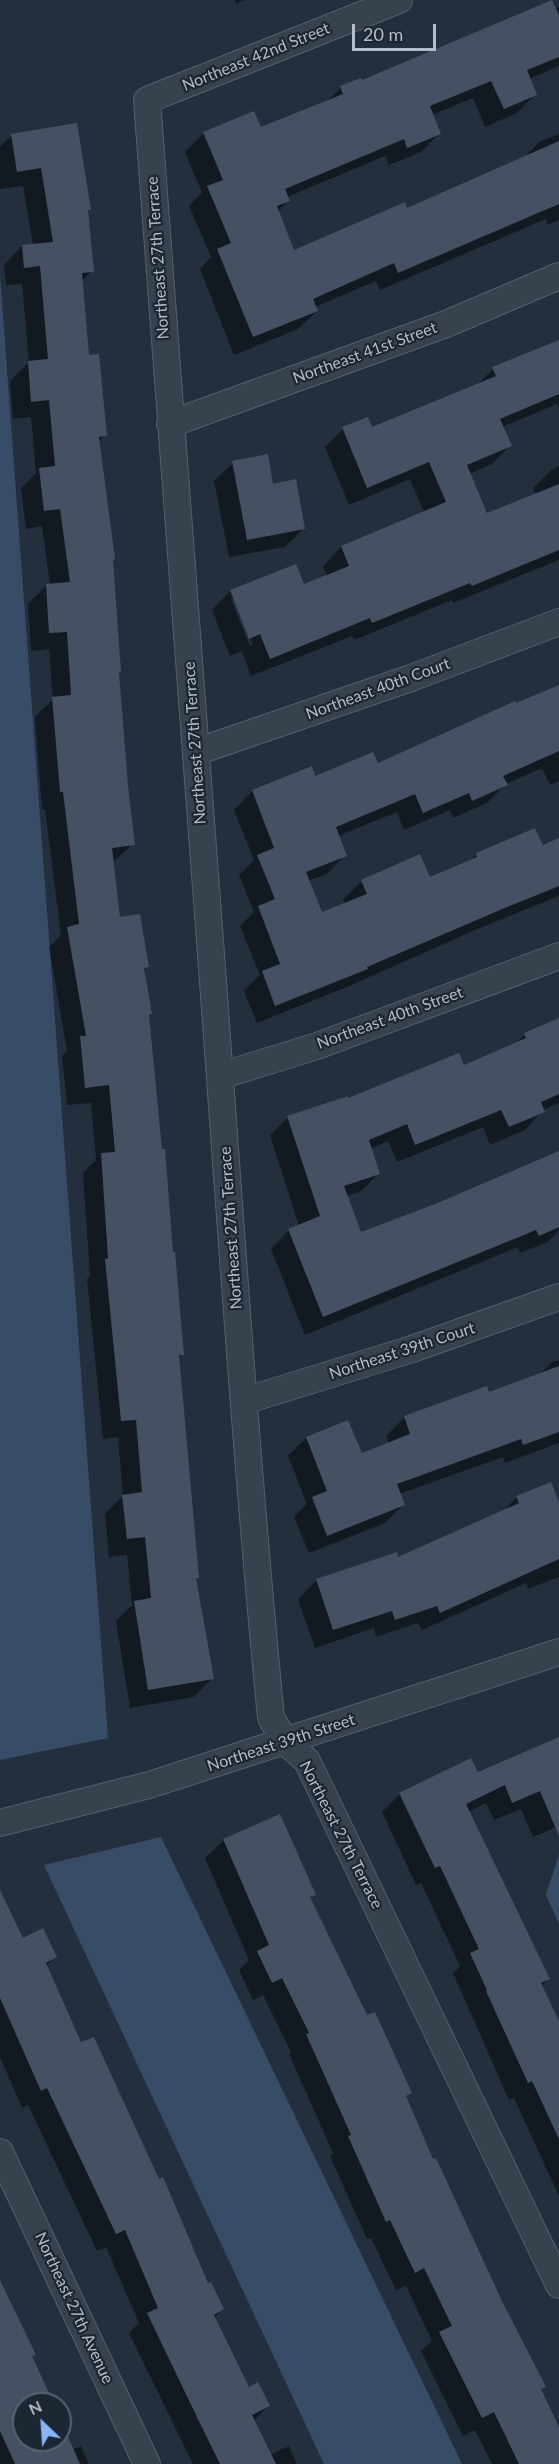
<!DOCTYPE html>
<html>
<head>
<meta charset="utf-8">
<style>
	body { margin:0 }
	#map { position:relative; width:559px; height:2464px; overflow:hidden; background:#242f3e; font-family:Lato,sans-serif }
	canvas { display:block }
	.north { position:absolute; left:12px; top:2392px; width:60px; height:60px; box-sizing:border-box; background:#1d2633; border:2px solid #59626f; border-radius:50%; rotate:335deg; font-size:16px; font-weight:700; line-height:24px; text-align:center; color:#b4bcc9 }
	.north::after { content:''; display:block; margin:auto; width:21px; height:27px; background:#8ab4f8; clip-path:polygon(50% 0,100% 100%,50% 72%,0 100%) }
	.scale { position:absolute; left:352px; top:24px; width:84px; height:27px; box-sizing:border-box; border:3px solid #b4bcc9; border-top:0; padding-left:8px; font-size:18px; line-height:21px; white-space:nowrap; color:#b4bcc9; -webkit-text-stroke:4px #1d2633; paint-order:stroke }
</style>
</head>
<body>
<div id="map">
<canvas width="559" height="2464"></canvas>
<div class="north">N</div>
<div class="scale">20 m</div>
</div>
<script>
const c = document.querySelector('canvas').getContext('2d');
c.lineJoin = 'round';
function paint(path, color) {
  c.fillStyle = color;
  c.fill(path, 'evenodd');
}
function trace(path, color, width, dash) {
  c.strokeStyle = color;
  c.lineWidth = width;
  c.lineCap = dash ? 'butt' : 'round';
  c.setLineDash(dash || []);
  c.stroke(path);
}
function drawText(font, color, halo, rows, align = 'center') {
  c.font = font + ' Lato,sans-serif';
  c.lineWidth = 4.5;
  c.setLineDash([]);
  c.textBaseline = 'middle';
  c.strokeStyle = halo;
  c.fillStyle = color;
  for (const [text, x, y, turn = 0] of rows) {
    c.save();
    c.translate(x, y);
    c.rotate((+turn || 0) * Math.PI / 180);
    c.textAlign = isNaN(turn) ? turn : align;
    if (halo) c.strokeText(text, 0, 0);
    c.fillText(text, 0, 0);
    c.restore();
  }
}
const water = new Path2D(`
	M0,275l108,1463 -108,22z
	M161,1837l301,627h-138l-280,-599z
	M559,1854v70l-13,-29z`);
const shadow = new Path2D(`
	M235,0h10l-9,4z
	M559,7v59l-30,13 7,15 -19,19 -32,14 -12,-29 -41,17 8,18 -19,19 -32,13 -4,-9 -98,41 2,3 -12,12 16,40 113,-42 117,-51 16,-17 20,-8v86l-11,5 -2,-6 -166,71 -4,-9 -61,26 2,4 -19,18 -64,26 -34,-86 11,-12 -22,-51 13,-13 -17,-41 19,-19 56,-4 66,-27 15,-14z
	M12,135l77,74 -2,2 5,60 -11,11 7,75 17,78 -7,8 14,118 14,225 7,58 -21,19 7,56 28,47 -4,5 8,43 -3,3 34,337 -4,5 19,218 -2,3 18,98 -19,19 -64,11 -14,-87 16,-16 -5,-50 -18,2 -4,-43 18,-18 -5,-59 -15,2 -16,-160 3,-3 -7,-103 13,-13 -5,-57 -24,2 -5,-49 5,-5 -18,-104 12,-12 -16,-126 -3,1 -7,-93 18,-18 -4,-50 -18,2 -3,-47 18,-18 4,-1 -8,-59 -16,3 -5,-41 15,-15 -5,-56 -18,2 -3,-38 19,-19 -7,-78 -16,1 -2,-20 18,-19 11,-1 -10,-59 -23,3v-42z
	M559,341v67l-2,-4 -55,23 8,19 -18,18 -23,10 17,41 50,-20 -3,-7 18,-18 8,-4v94l-106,43 -1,-3 -98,40 -2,-4 -101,40 -9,-25 -12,5 -18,-46 18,-19 65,-25 8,20 24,-10 -4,-10 18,-19 83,-35 -14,-33 -61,26 -24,-58 18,-18h29l104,-43 17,-17zM231,599h3l19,46 -3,1z
	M233,463l39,22 32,43 -19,19 -56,10 -15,-76z
	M559,686v95l-9,4 -8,-17 -36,16 -19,19 -34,15 -3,-8 -46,20 -7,-18 -59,24 7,19 -18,19 -19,7 13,33 24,-10 -2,-5 19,-18 67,-2 39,-16 9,-9 65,-7 17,-7v56l-79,32 -133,59 -90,36 -13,-32 16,-16 -20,-49 14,-14 -15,-37 15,-15 -20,-50 18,-19 59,-23 4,10 62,-13z
	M559,1023v80l-16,7 -18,20 -35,15 -7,-18 -86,35 -9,-21 -18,8 8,25 -18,18 -14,4 14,38 75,-29 124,-52v77l-11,12 -28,11 -2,-6 -213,88 -34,-86 18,-19 10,-4 -29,-91 18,-18 81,-26 94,-24 52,-23 10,-9z
	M559,1360v83l-54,20 -2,-6 -104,37 4,11 -18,18 -76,30 -15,-36 13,-13 -19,-48 18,-18 55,17 28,-11 -3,-8 18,-18 82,-30 2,5 51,-18 13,-13z
	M517,1497l42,6v74l-31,12 -2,-6 -104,47 -4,-7 -42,14 -2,-9 -59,20 -17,-49 19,-19 80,-21 105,-47z
	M559,1739v87l-26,11 -12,-28 -27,11 -8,-17 -18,9 80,167 -7,7 18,39v171l-45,-98 -5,2 -56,-127 7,-7 -39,-83 -5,2 -34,-73 18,-18 77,-20z
	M224,1840l90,54 -5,6 58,117 43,76 -5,5 28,63 111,226 -4,4 19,39v34h-67l-17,-34 -12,6 -42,-85 11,-10 -26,-55 -10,4 -25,-52 -4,1 -37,-83 3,-3 -44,-99 2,-2 -28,-57 -10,5 -14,-30 10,-10 -44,-102z
	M0,1893l23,47 32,17 -9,9 34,78 128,241 15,24 -9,9 34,71 20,17 -14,15 16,34 19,-9 8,18h-104l-64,-131 10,-10 -33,-76 -9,4 -69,-146 -6,3 -22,-51z
	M0,2283l34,71 -3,3 21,47h-28v36h33l6,14 18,-8 8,18h-89z`);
const building = new Path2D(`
	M552,0l7,15v42l-32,13 10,25 -33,14 -13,-28 -61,25 11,28 -34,14 -3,-9 -119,50 5,12 -13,5 17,44 111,-48 2,6 152,-67v63l-161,69 -4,-10 -81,36 5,12 -65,26 -36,-88 14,-6 -24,-57 16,-6 -20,-48 51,-21 7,16 82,-33 -3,-8 21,-8 1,2z
	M77,123l14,87h-3l6,62 -12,1 7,82 10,-1 8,82 -8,1 16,122 -2,1 8,112h-2l9,114 7,59 -23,3 8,69 20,-3 9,53 -5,1 8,46 -3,1 13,134h3l8,103h2l9,103h-5l20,223h-3l18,101 -66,11 -14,-89 17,-3 -6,-61 -18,2 -5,-44 20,-3 -6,-72 -15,1 -16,-162 3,-1 -7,-105 14,-1 -6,-67 -24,3 -5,-52h6l-19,-109 12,-3 -16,-132h-3l-8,-95 19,-2 -4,-63 -18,1 -3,-49 24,-2 -10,-73 -16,2 -5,-43 16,-2 -6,-66 -18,2 -3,-41 20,-2 -8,-93 -16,2 -2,-23 31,-3 -12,-74 -24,4 -6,-38z
	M559,340v54l-59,25 12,27 -45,19 20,48 72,-29v66l-87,36 -2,-3 -98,40 -2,-5 -100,41 -10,-25 -11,5 -19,-49 66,-26 8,20 45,-18 -8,-20 105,-44 -17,-40 -62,26 -25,-61 26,-10 4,10 124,-51 -4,-9z
	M268,454l5,30 23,-5 9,50 -58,11 -15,-79z
	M559,685v66l-56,25 5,9 -36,16 -3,-8 -46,20 -8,-19 -79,33 11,29 -41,16 16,40 45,-18 -6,-14 59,-26 10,23 47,-20 -1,-4 59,-25 8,17 16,-7v48l-59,24 -133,57 1,2 -93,37 -13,-35 18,-7 -22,-58 17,-7 -18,-44 17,-7 -22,-58 60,-24 3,10 58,-24 5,11 137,-62 1,2z
	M559,1018v76l-18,8 4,10 -36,15 -8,-17 -86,35 -8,-21 -38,16 11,34 -36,12 17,46 74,-28 124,-53v76l-20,9 -3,-6 -213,87 -35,-88 32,-13 -33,-100 61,-20v2l111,-45 5,12 62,-27 -2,-5z
	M559,1366v66l-36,13 -2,-6 -124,45 8,21 -78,31 -15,-39 15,-6 -21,-54 42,-17 14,33 48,-19 -6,-18 83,-30 2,6z
	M551,1482l8,20v57l-119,54 -3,-7 -42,14 -3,-9 -59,19 -17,-51 81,-27 1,5 121,-54 -3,-7z
	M559,1737v99l-19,-45 -28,12 -7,-18 -39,19 84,175 -9,4 18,38v118l-27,-58 -4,2 -42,-92 1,-1 -17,-37 9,-4 -39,-83 -5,2 -36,-75 72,-35 7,14z
	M280,1814l36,81 -6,2 57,118 8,-3 37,81 -6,3 27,63 3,-1 66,143 44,86 -5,2 18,38v37h-40l-25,-52 -12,6 -43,-86 13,-6 -28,-58 -9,5 -25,-53 -4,2 -38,-86 3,-1 -45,-101 3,-1 -27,-55 -10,5 -15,-32 12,-6 -46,-106z
	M0,1890l23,48 20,-10 14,29 -11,6 35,79 13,-5 65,142 4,-2 45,106 3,-1 13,27 -10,6 35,72 9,-5 12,24 -18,9 24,49h-56l-25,-51 -48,-100 11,-5 -33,-78 -9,4 -69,-146 -6,3 -41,-93z
	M0,2280l36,75 -4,1 22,48h-30v36h36v-21l20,45h-65l-15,-33z`);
const minor = new Path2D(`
	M399,0l-252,100c19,272 41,543 61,814 20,268 37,537 63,804l15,24 21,19 252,524
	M170,424l276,-100 113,-48
	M196,752l215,-74 148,-56
	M220,1076l97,-30 242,-90
	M244,1401l168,-52 147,-52
	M0,1823l149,-38 410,-133
	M0,2152l147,312`);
const streetNames = [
	["Northeast 42nd Street",256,57,-22],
	["Northeast 27th Terrace",158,258,-94],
	["Northeast 41st Street",365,353,-20],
	["Northeast 40th Court",378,689,-20],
	["Northeast 27th Terrace",195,743,-94],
	["Northeast 40th Street",390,1018,-20],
	["Northeast 27th Terrace",231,1228,-94],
	["Northeast 39th Court",402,1351,-18],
	["Northeast 39th Street",281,1743,-18],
	["Northeast 27th Terrace",341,1835,63],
	["Northeast 27th Avenue",74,2308,65]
];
paint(water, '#394c67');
paint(shadow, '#0007');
paint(building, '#455162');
trace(minor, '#565f6c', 28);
trace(minor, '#38414e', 26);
drawText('16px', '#b4bcc9', '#1d2633', streetNames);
</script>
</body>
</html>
